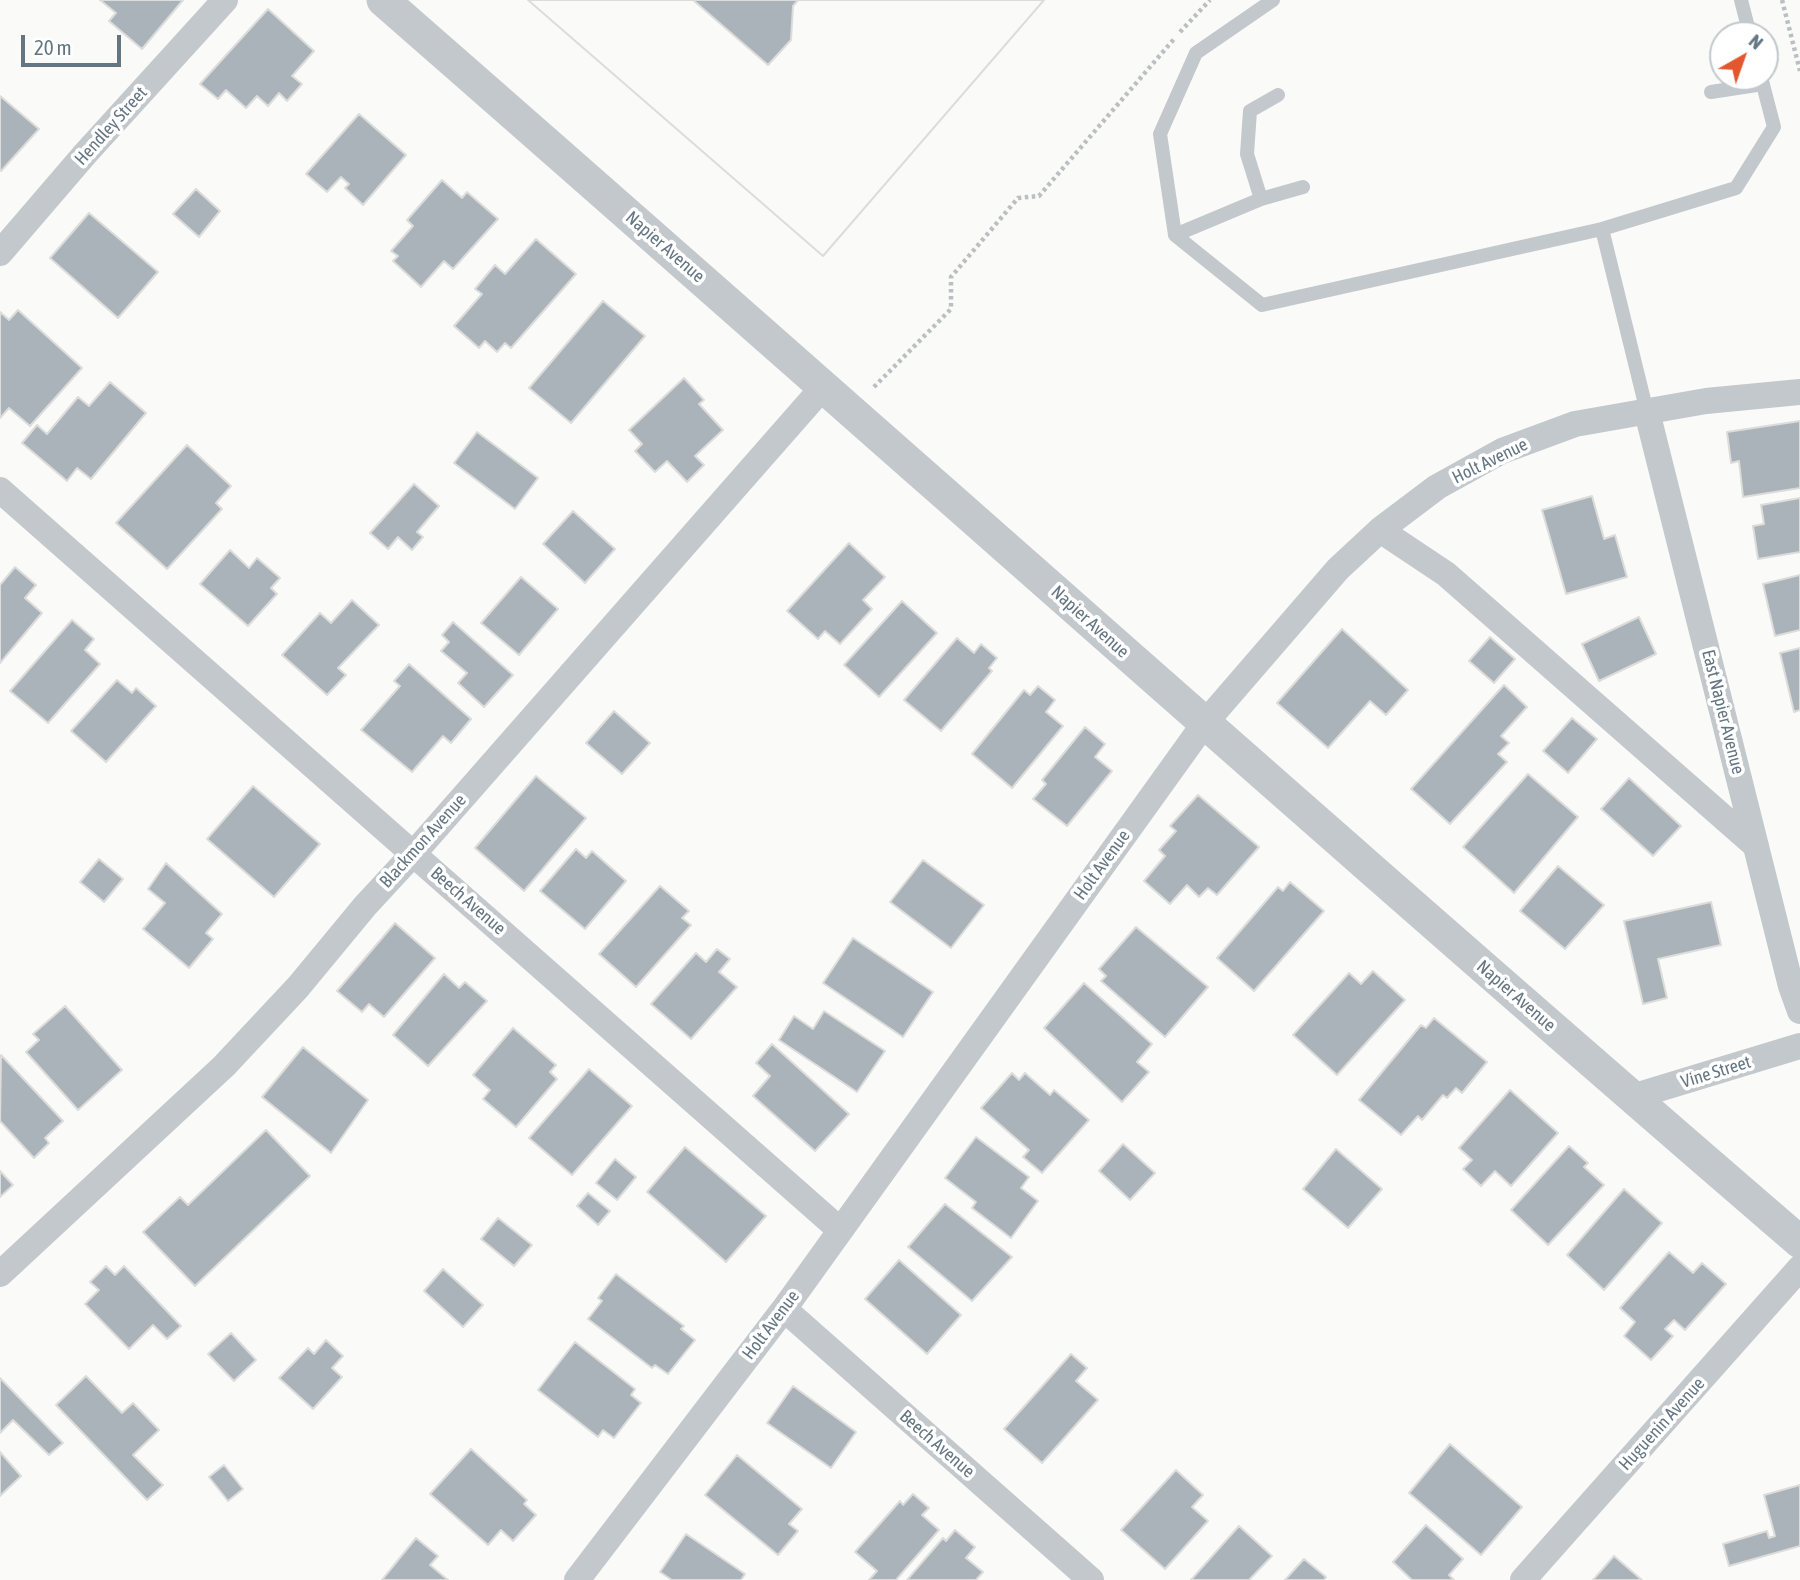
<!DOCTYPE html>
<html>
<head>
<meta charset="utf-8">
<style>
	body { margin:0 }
	#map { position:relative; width:1800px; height:1580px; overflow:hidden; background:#fafaf8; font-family:"Asap Condensed",sans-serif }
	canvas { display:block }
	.north { position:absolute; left:1709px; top:21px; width:70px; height:70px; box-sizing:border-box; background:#fff; border:2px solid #c1c8cd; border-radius:50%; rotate:40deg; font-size:19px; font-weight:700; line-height:28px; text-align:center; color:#657683 }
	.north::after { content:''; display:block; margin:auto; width:24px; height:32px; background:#e4572e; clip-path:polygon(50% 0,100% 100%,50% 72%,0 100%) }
	.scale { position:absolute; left:21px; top:35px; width:100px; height:32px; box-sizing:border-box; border:4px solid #657683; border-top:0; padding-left:9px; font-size:21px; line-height:24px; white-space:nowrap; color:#657683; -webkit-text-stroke:5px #fff; paint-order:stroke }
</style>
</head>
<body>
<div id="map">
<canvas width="1800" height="1580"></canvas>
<div class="north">N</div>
<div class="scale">20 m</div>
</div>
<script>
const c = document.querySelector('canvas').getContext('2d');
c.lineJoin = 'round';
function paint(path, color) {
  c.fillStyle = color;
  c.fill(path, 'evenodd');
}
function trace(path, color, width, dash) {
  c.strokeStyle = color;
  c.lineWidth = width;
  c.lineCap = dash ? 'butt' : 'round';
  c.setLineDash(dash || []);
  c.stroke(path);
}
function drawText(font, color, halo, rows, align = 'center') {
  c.font = font + ' "Asap Condensed",sans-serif';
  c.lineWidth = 7;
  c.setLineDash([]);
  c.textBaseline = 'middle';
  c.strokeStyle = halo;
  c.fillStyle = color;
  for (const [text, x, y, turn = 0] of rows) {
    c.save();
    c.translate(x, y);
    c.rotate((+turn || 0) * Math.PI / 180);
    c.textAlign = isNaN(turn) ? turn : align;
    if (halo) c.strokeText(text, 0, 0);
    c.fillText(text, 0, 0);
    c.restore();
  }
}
const building = new Path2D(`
	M100,0h83l-41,49 -33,-28 7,-8z
	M528,0h165l75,65 23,-25 2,-34 5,-6h246l-221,256z
	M528,0h516l-221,256z
	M268,9l46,42 -22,25 10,8 -15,17 -8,-8 -11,13 -11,-10 -11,12 -20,-18 -8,9 -18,-15z
	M0,96l39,33 -38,42 -1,-1z
	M359,114l47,41 -43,50 -18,-17 4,-4 -8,-7 -14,15 -21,-18z
	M442,180l20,18 5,-6 31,27 -45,50 -9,-8 -23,26 -28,-26 5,-5 -7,-5 22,-25 -6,-6z
	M196,189l24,22 -21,26 -26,-23z
	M89,213l69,59 -40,46 -68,-60z
	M536,239l40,35 -65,74 -6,-5 -8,9 -12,-11 -6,7 -25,-22 28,-32 -7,-5 20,-24 10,9z
	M603,301l42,35 -74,87 -42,-35z
	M18,310l64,58 -52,58 -21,-18 -9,10v-106l9,8z
	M684,378l20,22 -5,4 24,26 -28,26 9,9 -17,17 -20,-21 -12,11 -20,-21 7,-7 -13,-14z
	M110,382l36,31 -55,66 -14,-11 -10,13 -45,-38 15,-18 10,9 31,-37 11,9z
	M1800,421v67l-57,9 -4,-36 -8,2 -4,-31z
	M477,432l61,46 -23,31 -61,-46z
	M187,445l44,41 -15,17 6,6 -55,60 -51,-46z
	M414,484l25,22 -22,26 6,5 -11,13 -14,-13 -10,12 -18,-16z
	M1592,496l12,43 11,-4 12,42 -61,17 -24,-84z
	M1800,498v54l-42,7 -5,-33 11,-2 -3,-19z
	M573,511l42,38 -30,34 -42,-39z
	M849,543l36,34 -22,23 9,9 -32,35 -15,-13 -7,8 -31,-28z
	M230,550l19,18 8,-10 23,20 -9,10 6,6 -29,32 -48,-42z
	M15,567l21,18 -11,13 17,15 -42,50v-78z
	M1800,575v55l-25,6 -12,-52z
	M521,577l37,32 -39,46 -38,-32z
	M352,600l27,25 -41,43 8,7 -19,20 -45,-40 38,-42 11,10z
	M902,601l35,32 -58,64 -35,-32z
	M1639,617l17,37 -57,27 -17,-37z
	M72,620l22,19 -9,11 15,14 -52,59 -38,-32z
	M453,622l60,53 -29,32 -26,-24 9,-10 -26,-22 8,-9 -7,-7z
	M1342,629l66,61 -22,25 -16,-14 -42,47 -51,-45z
	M1490,637l25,22 -21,24 -25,-22z
	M957,638l17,15 7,-9 16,14 -8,10 3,3 -51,60 -37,-31z
	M1800,648v62l-6,2 -14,-59z
	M409,664l62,55 -20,24 -8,-7 -31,36 -51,-42 39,-44 -6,-5z
	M117,680l15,13 4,-5 20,18 -50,56 -35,-31z
	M1504,685l23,22 -26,29 8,7 -11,11 9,8 -57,62 -39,-35z
	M1038,686l17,14 -9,12 17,14 -51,62 -40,-34 52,-64 6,5z
	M614,711l36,32 -28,31 -36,-31z
	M1572,718l25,21 -29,34 -25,-22z
	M1085,727l20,17 -10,13 17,14 -45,55 -34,-27 13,-15 -4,-4z
	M1528,774l50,43 -64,76 -51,-46z
	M536,776l50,42 -62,73 -49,-43z
	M1629,778l52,48 -28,30 -52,-47z
	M253,786l67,58 -46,53 -67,-58z
	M1198,795l61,52 -42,48 -9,-7 -9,9 -12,-12 -17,19 -26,-23 21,-25 -6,-6 17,-19 -6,-5z
	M576,849l10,9 6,-7 34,30 -41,48 -45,-38z
	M99,859l24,20 -19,23 -24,-20z
	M923,860l61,45 -33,43 -61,-46z
	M166,863l56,51 -16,19 7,6 -24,29 -46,-39 22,-26 -17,-14z
	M1558,866l46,39 -39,44 -45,-38z
	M1290,882l34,29 -70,80 -37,-33 61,-71 5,4z
	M660,886l29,25 -7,7 9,7 -55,62 -37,-33z
	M1711,902l10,43 -63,14 9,39 -24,6 -19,-83z
	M395,923l40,35 -51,59 -15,-13 -7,8 -25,-21z
	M1136,927l72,60 -43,50 -64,-56 5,-5 -7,-7z
	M853,938l80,54 -30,45 -80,-54z
	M717,949l13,10 -11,13 18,15 -46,52 -40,-35 45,-51 10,9z
	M1373,971l32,29 -68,75 -44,-40 56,-62 12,11z
	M444,974l15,14 6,-6 22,19 -59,65 -35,-31z
	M1084,983l68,61 -15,18 12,10 -27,30 -78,-74z
	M65,1006l57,64 -44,40 -52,-58 13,-12 -6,-6z
	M824,1011l61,40 -28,41 -78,-52 15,-24 19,13z
	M1434,1018l53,44 -25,31 -6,-5 -9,10 -4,-3 -21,25 -4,-4 -17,19 -42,-35 62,-75 5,3z
	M513,1028l43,37 -6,7 7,7 -41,48 -33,-28 7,-9 -17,-15z
	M772,1044l77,70 -34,37 -62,-55 17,-20 -14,-13z
	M303,1047l65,53 -37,53 -69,-56z
	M1,1055l62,66 -18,17 4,5 -15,15 -34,-37z
	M589,1069l43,37 -60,69 -43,-37z
	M1012,1073l7,7 6,-7 25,22 4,-5 35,30 -47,53 -19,-16 6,-7 -48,-42z
	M1510,1090l48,43 -47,53 -16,-15 -14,15 -18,-17 9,-9 -13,-12z
	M266,1130l44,46 -115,110 -52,-54 37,-35 8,8z
	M976,1137l53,40 -8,11 17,13 -27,37 -39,-30 4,-6 -31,-24z
	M1123,1144l32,29 -25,27 -31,-29z
	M1569,1146l19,17 -4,4 20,18 -56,60 -37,-35z
	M685,1147l81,69 -40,46 -79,-70z
	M1336,1149l46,40 -34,39 -45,-39z
	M615,1159l21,18 -19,23 -21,-17z
	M0,1171l13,14 -13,12z
	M1624,1189l38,34 -58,67 -37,-35z
	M588,1193l22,18 -12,14 -21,-19z
	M945,1204l67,53 -40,44 -64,-54z
	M498,1218l34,27 -18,21 -33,-27z
	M1669,1252l24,21 9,-10 24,21 -41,46 -11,-10 -9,9 8,7 -22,24 -27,-24 11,-14 -15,-14z
	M899,1260l62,55 -34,39 -62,-55z
	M106,1266l9,9 9,-9 57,60 -14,13 -14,-14 -24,24 -44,-45 14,-14 -9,-8z
	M443,1269l40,36 -20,22 -39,-36z
	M616,1274l68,52 -3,3 14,11 -27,34 -13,-9 -3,3 -64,-49 14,-18 -4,-3z
	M231,1333l25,27 -22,21 -26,-27z
	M326,1340l17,16 -11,12 10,9 -29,32 -34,-31 29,-30 6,6z
	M575,1342l60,47 -4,6 10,8 -27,35 -11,-8 -5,7 -60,-47z
	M1071,1354l16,14 -11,13 22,19 -56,63 -38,-34z
	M86,1376l36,37 11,-10 26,27 -26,25 30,30 -16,15 -91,-95z
	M0,1378l63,65 -14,12 -36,-35 -13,13z
	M793,1386l63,46 -25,36 -64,-45z
	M1450,1444l72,63 -41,48 -72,-62z
	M471,1449l56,51 -3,4 12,11 -23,26 -12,-11 -13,15 -58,-51z
	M0,1452l21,24 -21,20z
	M737,1455l65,54 -13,15 9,7 -20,24 -73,-60z
	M224,1465l19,24 -15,12 -19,-24z
	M1176,1470l27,25 -11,12 16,14 -43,48 -44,-39z
	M1800,1485v61l-71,20 -6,-22 44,-13 2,7 6,-2 -11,-41z
	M913,1494l16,14 -7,7 17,15 -43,50h-27l8,-9 -22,-19 45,-51 3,4z
	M1426,1525l37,34 -14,16 5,5h-42l-19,-18z
	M1239,1526l33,30 -23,24h-58z
	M955,1530l20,17 -9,11 17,14 -7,8h-69l36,-42 3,3z
	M686,1534l59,40 -4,6h-69l-12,-8z
	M416,1538l22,18 -8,9 18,15h-66z
	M1614,1556l28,24h-49z
	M1304,1559l22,18 -2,3h-39z`);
const path = new Path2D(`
	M1782,0l18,71
	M1180,32l30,-32
	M874,387l77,-78v-32l67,-79 21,-2 135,-157`);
const service = new Path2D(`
	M1273,0l-77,53 -36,81 15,101 87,70 340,-76 134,-41 38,-61 -13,-50
	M1741,0l9,35
	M1711,92l52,-8
	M1261,199l-14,-45 3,-43 28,-16
	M1602,229l45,183
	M1175,235l86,-36 42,-12`);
const minor = new Path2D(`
	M0,253l85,-99 140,-154
	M1647,412l144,574 9,25
	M0,490l840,740
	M1380,530l66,44 310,272
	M1632,1097l168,-51
	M0,1274l224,-208 74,-79 67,-81 49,-53 410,-467
	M784,1309l307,271
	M577,1580l207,-271 420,-585 134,-155 42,-39 57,-43 65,-36 73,-27 131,-23 94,-9
	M1523,1580l277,-312`);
const tertiary = new Path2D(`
	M383,0c473,413 941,832 1417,1242`);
const streetNames = [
	["Hendley Street",111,126,-48],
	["Napier Avenue",665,247,41],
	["Holt Avenue",1490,461,-26],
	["Napier Avenue",1090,622,42],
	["East Napier Avenue",1723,712,76],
	["Blackmon Avenue",423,841,-48],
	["Holt Avenue",1102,865,-54],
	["Beech Avenue",468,901,41],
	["Napier Avenue",1516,996,41],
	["Vine Street",1716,1072,-17],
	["Holt Avenue",771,1325,-53],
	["Huguenin Avenue",1662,1424,-48],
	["Beech Avenue",937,1444,41]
];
paint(building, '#aab3b9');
trace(building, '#dcdcda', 2);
trace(path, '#bbbfc2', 4.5, [3.5, 3.5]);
trace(service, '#c3c8cc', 14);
trace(minor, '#c3c8cc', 26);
trace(tertiary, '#c3c8cc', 33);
drawText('18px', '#657683', '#fff', streetNames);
</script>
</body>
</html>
